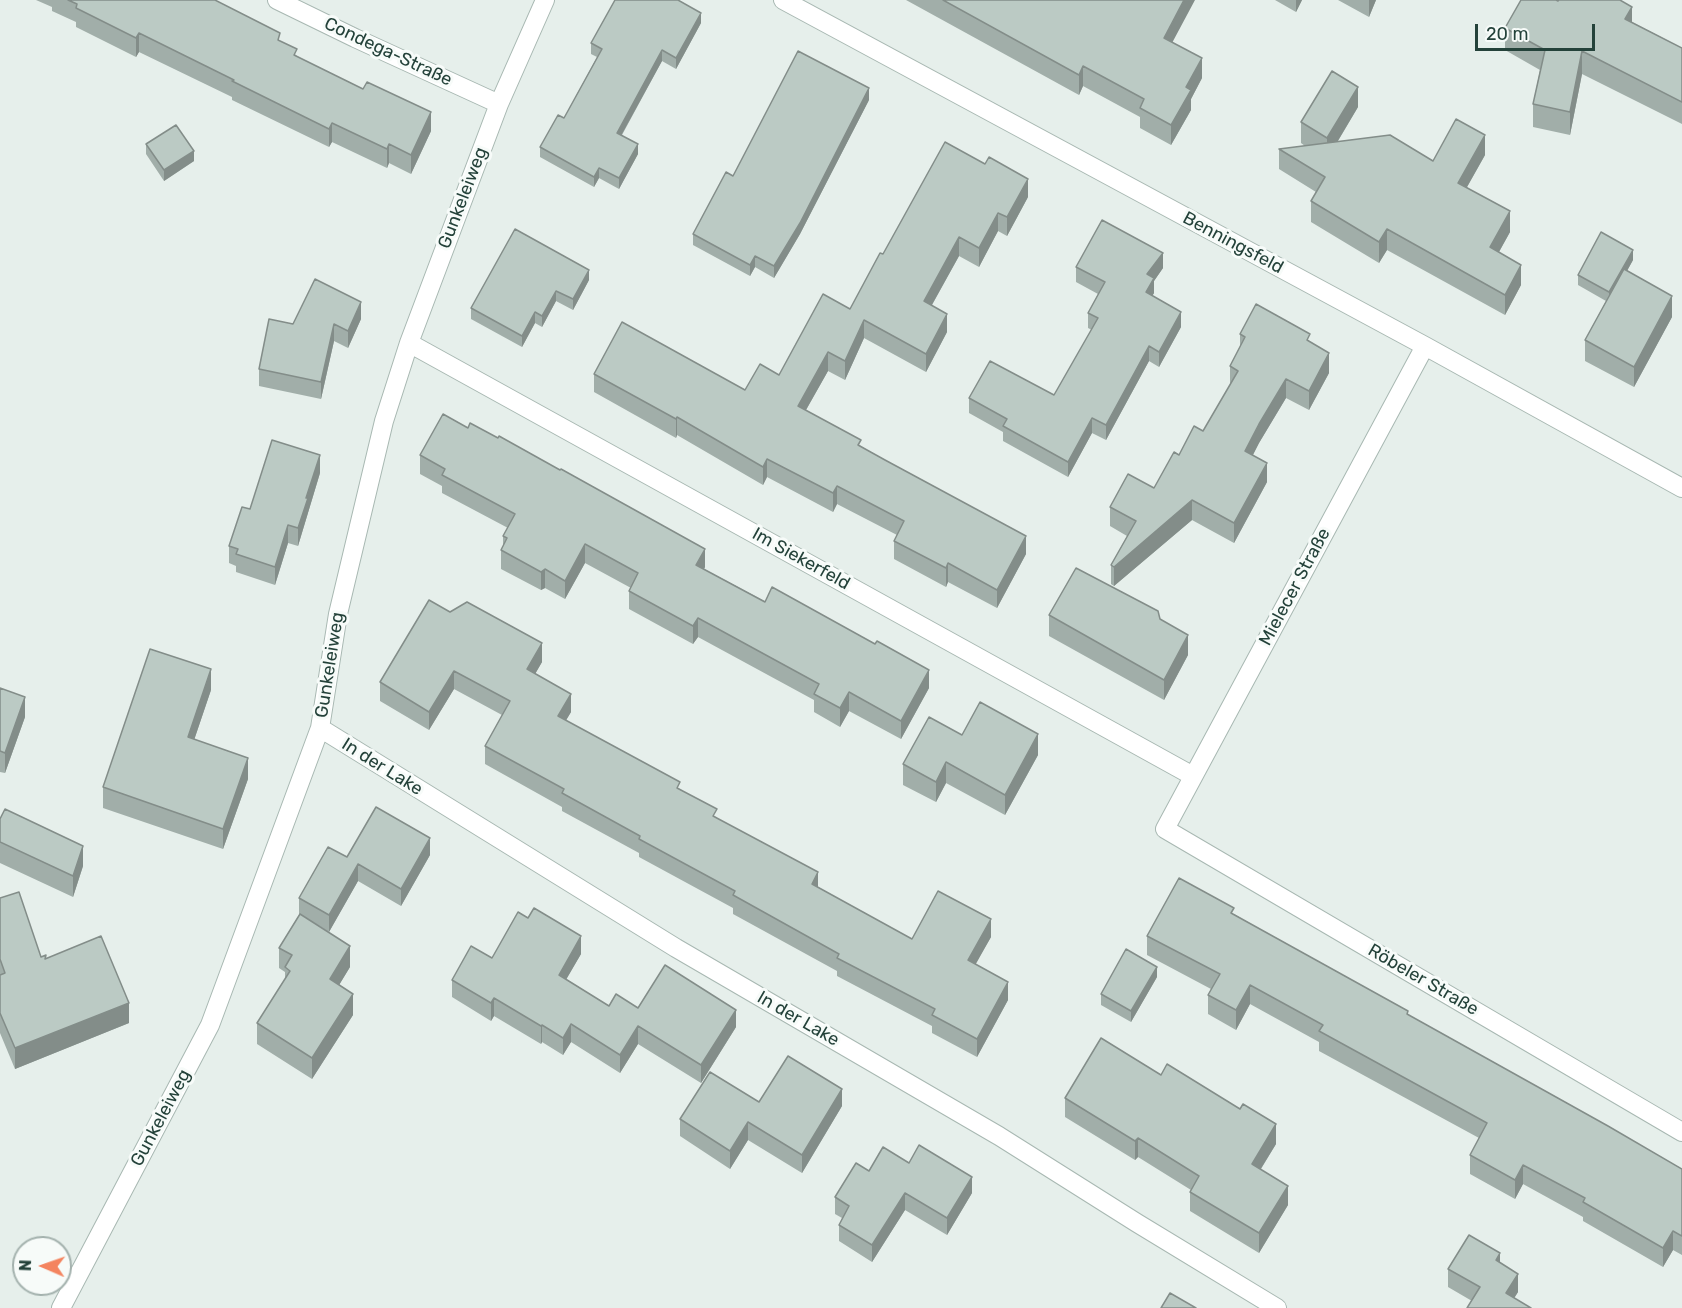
<!DOCTYPE html>
<html>
<head>
<meta charset="utf-8">
<style>
	body { margin:0 }
	#map { position:relative; width:1682px; height:1308px; overflow:hidden; background:#e6efeb; font-family:Rubik,sans-serif }
	canvas { display:block }
	.north { position:absolute; left:12px; top:1236px; width:60px; height:60px; box-sizing:border-box; background:#f7fbf9; border:2px solid #a3b1ad; border-radius:50%; rotate:272deg; font-size:16px; font-weight:700; line-height:24px; text-align:center; color:#24423a }
	.north::after { content:''; display:block; margin:auto; width:21px; height:27px; background:#f4845f; clip-path:polygon(50% 0,100% 100%,50% 72%,0 100%) }
	.scale { position:absolute; left:1475px; top:24px; width:120px; height:27px; box-sizing:border-box; border:3px solid #24423a; border-top:0; padding-left:8px; font-size:18px; line-height:21px; white-space:nowrap; color:#24423a; -webkit-text-stroke:4px #f7fbf9; paint-order:stroke }
</style>
</head>
<body>
<div id="map">
<canvas width="1682" height="1308"></canvas>
<div class="north">N</div>
<div class="scale">20 m</div>
</div>
<script>
const c = document.querySelector('canvas').getContext('2d');
c.lineJoin = 'round';
function trace(path, color, width, dash) {
  c.strokeStyle = color;
  c.lineWidth = width;
  c.lineCap = dash ? 'butt' : 'round';
  c.setLineDash(dash || []);
  c.stroke(path);
}
function paint(path, color) {
  c.fillStyle = color;
  c.fill(path, 'evenodd');
}
function drawText(font, color, halo, rows, align = 'center') {
  c.font = font + ' Rubik,sans-serif';
  c.lineWidth = 6;
  c.setLineDash([]);
  c.textBaseline = 'middle';
  c.strokeStyle = halo;
  c.fillStyle = color;
  for (const [text, x, y, turn = 0] of rows) {
    c.save();
    c.translate(x, y);
    c.rotate((+turn || 0) * Math.PI / 180);
    c.textAlign = isNaN(turn) ? turn : align;
    if (halo) c.strokeText(text, 0, 0);
    c.fillText(text, 0, 0);
    c.restore();
  }
}
const street = new Path2D(`
	M277,0l78,38 144,66
	M783,0l642,346 257,142
	M409,343l784,433
	M1425,346l-260,483 517,303
	M320,728l356,220 323,188 138,87 140,85
	M61,1308l149,-283 110,-297 18,-114 46,-193 25,-78 90,-239 46,-104`);
const wall = new Path2D(`
	M36,0h179l65,41 17,15 134,75 -20,43 -22,-11 -2,5 -55,-26 -3,5 -97,-47v-3l-93,-45 -3,5 -60,-30v-5l-24,-11v-4z
	M906,0h225l41,42 30,36 -11,21v11l-20,35 -31,-17v-11l-57,-31 -4,9z
	M1275,0h27l-6,12z
	M1338,0h38l-7,17z
	M1632,22l50,26v76l-100,-50 -12,61 -37,-8v-23l7,-34 -35,-20v-22z
	M701,23l-25,46 -14,-8 -40,74 16,19 -19,35 -20,-11 -5,9 -54,-30v-10l24,-29 33,-61 -6,-3v-11z
	M869,100l-69,134 -26,44 -19,-11 -5,9 -57,-31v-11l40,-58z
	M1358,107l-20,34 95,20 52,-6 -18,32 43,45 -11,20 22,33 -16,30 -118,-65 -8,13 -68,-41v-21l5,-9 -37,-23v-20l26,-3 -4,-3v-21z
	M146,144l48,17 -30,20 -18,-27z
	M1028,197l-21,39 -9,-5 -19,36 -20,-11 -27,49 15,27 -21,40 -62,-34 -19,42 -17,-9 -22,39 220,144 -29,54 -49,-26 -2,5 -52,-28v-18l3,-6 -60,-31 -4,8 -66,-35 -4,8 -86,-50 -1,3 -82,-46v-18l151,16 34,-15 71,-66 33,-55z
	M1633,260l-6,11 45,46 -38,70 -49,-26v-21l21,-39 -28,-16v-10z
	M1076,267l87,1 -9,13v12l-2,3 29,31 -22,40 -10,-6 -43,79 -14,-7 -24,44 -65,-36v-9l-34,-19v-15l85,-3 38,-65 -4,-2v-15l10,-19 -22,-12z
	M589,280l-16,30 -17,-9 -14,26 -7,-4 -13,24 -51,-28v-11z
	M361,319l-13,29 -14,-7 -13,58 -62,-13v-17l34,-45z
	M1240,334l70,8 19,31 -20,37 -23,-12 -27,45 -6,12 14,27 -33,61 -42,-23 -78,66 -3,-2v-19l16,-29 -17,-10v-19l44,-19 25,-33 24,-24 27,-46v-19l10,-19z
	M420,455l285,112 -1,2 225,119 -28,51 -52,-28 -9,16 -26,-15v-12l-116,-63 -5,7 -64,-35v-18l2,-3 -46,-25 -20,36 -20,-11 -4,2 -40,-21v-19l2,-4v-10l5,-8 -66,-35v-7l-22,-12z
	M320,473l-22,73 -10,-3 -13,42 -39,-13v-6l-7,-3v-17l21,-37z
	M450,612l92,50 -7,12 36,38 -5,8 114,69 37,29 101,70 94,51 79,-2 -16,27 33,36 -31,57 -45,-24v-7l-95,-50v-5l-104,-57v-6l-94,-51v-4l-77,-42v-4l-77,-43v-18l17,-31 -48,-26 -25,41 -49,-29v-19z
	M1049,615l139,40 -24,45 -115,-64z
	M0,688l25,29 -20,56 -5,-1z
	M211,690l-17,50 54,39 -25,70 -120,-41v-21z
	M962,735l76,20 -33,60 -59,-32 -10,19 -33,-17v-21z
	M0,819l83,47 -10,31 -73,-34z
	M430,855l-29,51 -43,-25 -29,51 -16,-10 37,45 -11,18 14,30 -41,64 -55,-35v-21l28,-43v-8l-6,-4v-20l20,-33v-17l48,-41z
	M0,898l41,59 5,1 83,65 -114,46 -15,-36z
	M1234,914l174,101 274,154v86l-9,-5 -10,17 -80,-46v-4l-60,-33 -8,15 -45,-25v-19l9,-17 -160,-87v-9l-69,-38 -14,26 -28,-16v-19l3,-6 -64,-34v-19z
	M581,954l-15,25 43,27 29,2 98,19 -35,56 -63,-39 -18,29 -49,-31 -8,13 -21,-13 -1,2 -47,-28 -3,5 -39,-24v-17l40,-22z
	M1157,977l-26,45 -30,-17v-11z
	M1161,1075l115,69 -15,25 27,36 -29,48 -69,-42v-19l1,-2 -53,-33 -3,3 -70,-43v-19z
	M759,1102l83,4 -40,67 -54,-33 -18,29 -50,-33v-17z
	M909,1163l63,30 -25,42 -42,-25 -33,52 -33,-21v-16l3,-7 -7,-4v-17l34,-26z
	M1500,1262l18,30 -4,6 -42,3 -24,-14v-18z`);
const shadedWall = new Path2D(`
	M1184,0h11l-31,58v-20z
	M1296,0h6l-6,12z
	M1369,0h7l-7,17z
	M1632,7v23l-7,-11z
	M701,13v10l-25,46v-11z
	M139,33v19l-3,5v-19z
	M662,50v11l-45,82v-10z
	M1582,51v23l-12,61v-23z
	M1202,58v20l-11,21v11l-20,35v-20l15,-38z
	M1083,66v20l-4,9v-20z
	M1358,87v20l-31,52v-21z
	M869,88v12l-69,134 -26,44v-12z
	M431,112v19l-20,43v-19z
	M332,123v19l-3,5v-18z
	M1485,135v20l-27,48v-20z
	M389,144v19l-2,5v-19z
	M638,144v10l-19,35v-11z
	M194,151v10l-30,20v-11z
	M599,168v10l-5,9v-10z
	M1028,179v18l-21,39v-19z
	M1510,211v21l-20,36v-21z
	M998,213v18l-19,36v-19z
	M1387,229v21l-8,13v-21z
	M959,237v19l-35,63v-18z
	M1633,250v10l-24,43v-11z
	M1163,253v15l-9,13v12l-8,14v-15l1,-18z
	M755,256v11l-5,9v-11z
	M1521,265v20l-16,30v-20z
	M589,270v10l-16,30v-11z
	M556,291v10l-14,26v-11z
	M1672,296v21l-38,70v-20z
	M361,302v17l-13,29v-17z
	M535,312v11l-13,24v-11z
	M1181,312v15l-22,40v-15z
	M947,314v18l-21,40v-18z
	M864,320v18l-19,42v-19z
	M334,324v17l-13,58v-17z
	M1149,346v15l-43,79v-15z
	M828,352v19l-30,53v-18z
	M1329,353v20l-20,37v-19z
	M1286,379v19l-27,45 -14,27v-19l14,-27z
	M677,417v18l-1,3v-19z
	M1092,418v15l-24,44v-15z
	M320,455v18l-22,73v-18l8,-30z
	M767,459v18l-4,8v-18z
	M1267,463v19l-33,61v-20z
	M837,486v18l-4,8v-19z
	M1192,500v20l-78,66v-19z
	M288,525v18l-13,42v-18z
	M1026,536v18l-29,54v-18z
	M585,544v19l-20,36v-18z
	M705,549v18l-9,17v-19z
	M948,563v19l-2,5v-19z
	M545,569v19l-4,2v-18z
	M698,618v19l-5,7v-18z
	M1188,635v20l-24,45v-20z
	M542,643v19l-15,26v-19z
	M211,669v21l-23,68v-21z
	M929,670v18l-28,51v-18z
	M454,671v18l-25,41v-18z
	M849,692v19l-9,16v-19z
	M571,694v18l-13,22v-18z
	M25,697v20l-20,56v-20z
	M1038,734v21l-33,60v-20z
	M248,758v21l-25,70v-20z
	M946,762v21l-10,19v-20z
	M430,838v17l-29,51v-17z
	M83,846v20l-10,31v-21z
	M358,864v17l-29,51v-17z
	M818,872v19l-6,-7z
	M991,919v18l-23,41v-18z
	M581,936v18l-22,38v-17z
	M350,946v21l-20,33v-21z
	M1157,967v10l-26,45v-11z
	M1008,982v18l-31,57v-18z
	M1250,985v19l-14,26v-20z
	M353,994v21l-41,64v-21z
	M494,998v18l-3,5v-18z
	M129,1003v20l-114,46v-21z
	M736,1010v17l-35,56v-18z
	M571,1024v18l-8,13v-17z
	M542,1025v17l-1,2v-18z
	M638,1026v18l-18,29v-18z
	M842,1089v17l-40,67v-18z
	M748,1122v18l-18,29v-18z
	M1276,1124v20l-24,39v-19z
	M1138,1138v19l-3,3v-19z
	M1523,1165v19l-8,15v-19z
	M972,1177v16l-25,42v-17z
	M1288,1186v19l-29,48v-20z
	M905,1193v17l-33,52v-17z
	M1673,1231v19l-10,17v-19z
	M1500,1253v18l-4,-11z
	M1518,1274v18l-10,16 -2,-15z`);
const building = new Path2D(`
	M68,0h147l65,33 -2,7 19,9 -3,6 69,34 4,-7 64,30 -20,43 -22,-11 -2,5 -55,-26 -3,6 -97,-48 2,-1 -95,-47 -3,5 -60,-30 1,-4z
	M615,0h63l23,13 -25,45 -14,-8 -45,83 21,11 -19,34 -20,-10 -5,9 -54,-30 18,-32 6,3 38,-69 -11,-6z
	M943,0h241l-20,38 38,20 -16,29 5,3 -20,35 -31,-17 4,-9 -61,-33 -4,9z
	M1521,0h35l2,1 1,-1h61l12,7 -7,12 57,29v54l-100,-51 -12,61 -37,-8 12,-54 -40,-22z
	M798,51l71,37 -69,135 -26,43 -19,-10 -5,9 -57,-31 33,-62 7,4z
	M1332,71l26,16 -31,51 -26,-16z
	M1456,119l29,16 -27,48 52,28 -20,36 31,18 -16,30 -118,-66 -8,13 -68,-41 14,-24 -46,-28 111,-14 43,26z
	M176,125l18,26 -30,19 -18,-26z
	M945,142l40,22 4,-7 39,22 -21,38 -9,-4 -19,35 -20,-11 -35,64 23,13 -21,40 -62,-34 -19,41 -17,-9 -30,54 63,34 -3,5 27,15 141,76 -29,54 -49,-27 -2,5 -52,-27 10,-20 -67,-35 -4,7 -66,-34 -4,8 -86,-50 -1,2 -82,-45 28,-52 123,68 15,-26 19,11 44,-81 27,15 30,-56 3,1z
	M1102,220l61,33 -16,21 7,4 -8,14 35,20 -22,40 -10,-6 -43,79 -14,-7 -24,44 -65,-36 4,-7 -38,-21 21,-37 64,34 44,-77 -10,-5 17,-31 -29,-15z
	M515,229l74,41 -16,29 -17,-8 -14,25 -7,-4 -13,24 -51,-28z
	M1601,232l32,18 -24,42 -31,-17z
	M1624,269l48,27 -38,71 -49,-27z
	M315,279l46,23 -13,29 -14,-7 -13,58 -62,-13 10,-50 24,5z
	M1256,304l54,30 -3,6 22,13 -20,38 -23,-12 -27,45 -14,27 22,12 -33,60 -42,-23 -78,67 -3,-2 25,-44 -26,-14 18,-33 26,14 20,-36 5,3 15,-29 9,5 35,-60 -8,-5 15,-29 -5,-3z
	M443,414l25,14 2,-5 28,15 1,-2 61,34 1,-1 144,80 -9,16 69,37 7,-15 103,57 2,-3 52,29 -28,51 -52,-29 -9,16 -26,-14 5,-10 -121,-66 -5,8 -64,-35 9,-18 -53,-29 -20,37 -20,-12 -4,3 -40,-22 6,-12 -4,-2 12,-22 -73,-39 3,-6 -25,-14z
	M272,440l48,15 -14,43h2l-10,30 -10,-3 -13,42 -39,-13 2,-5 -9,-3 13,-39 8,2z
	M1076,568l82,43 2,8 28,16 -24,45 -115,-65z
	M429,600l21,12 17,-10 75,41 -15,26 44,25 -13,22 122,66 -3,6 40,21 -4,7 105,56 -6,12 100,55 26,-48 53,28 -23,41 40,22 -31,57 -45,-24 3,-6 -98,-51 2,-4 -106,-59 2,-4 -96,-52 1,-3 -78,-43 2,-4 -79,-43 25,-45 -56,-30 -25,41 -49,-30z
	M150,649l61,20 -23,68 60,21 -25,71 -120,-42z
	M0,688l25,9 -20,56 -5,-2z
	M980,702l58,32 -33,61 -59,-33 -10,20 -33,-18 26,-47 33,18z
	M376,807l54,31 -29,51 -43,-25 -29,51 -30,-17 29,-51 19,10z
	M5,809l78,37 -10,30 -73,-34v-23z
	M1179,878l55,30 -3,5 177,98 -1,3 201,112 74,43v67l-9,-5 -10,17 -80,-46 2,-4 -62,-33 -8,15 -45,-25 17,-32 -168,-92 4,-6 -73,-40 -14,25 -28,-15 12,-21 -73,-38z
	M19,892l22,65 5,-2 -1,4 56,-23 28,67 -114,45 -15,-35v-38l5,-2 -5,-14v-61z
	M534,908l47,28 -22,39 50,31 7,-12 22,14 27,-43 71,45 -35,55 -63,-39 -18,29 -49,-31 -8,14 -21,-13 -1,1 -47,-28 -3,5 -39,-23 19,-34 21,12 26,-46 10,6z
	M300,914l50,32 -20,33 23,15 -41,64 -55,-35 33,-52 -5,-4 7,-12 -13,-7z
	M1126,949l31,18 -26,44 -30,-17z
	M1101,1038l60,37 6,-11 73,45 3,-5 33,20 -24,40 36,22 -29,47 -69,-41 9,-16 -61,-38 -3,3 -70,-43z
	M788,1056l54,33 -40,66 -54,-33 -18,29 -50,-32 30,-47 49,30z
	M919,1145l53,32 -25,41 -42,-25 -33,52 -33,-20 10,-19 -14,-9 21,-34 13,8 14,-24 26,16z
	M1469,1235l31,18 -4,7 22,14 -12,19 25,15h-64l13,-21 -32,-18z
	M1170,1293l26,15h-35z`);
const streetNames = [
	["Condega-Straße",388,52,25],
	["Gunkeleiweg",463,198,-69],
	["Benningsfeld",1233,243,28],
	["Im Siekerfeld",801,559,29],
	["Mielecer Straße",1295,587,-62],
	["Gunkeleiweg",330,665,-81],
	["In der Lake",382,767,32],
	["Röbeler Straße",1423,980,30],
	["In der Lake",798,1019,30],
	["Gunkeleiweg",161,1118,-62]
];
trace(street, '#a8b8b2', 20);
trace(street, '#fff', 18);
paint(wall, '#a1aea9');
paint(shadedWall, '#838d89');
paint(building, '#bbcac4');
trace(building, '#838d89', 1.5);
drawText('18px', '#24423a', '#f7fbf9', streetNames);
</script>
</body>
</html>
